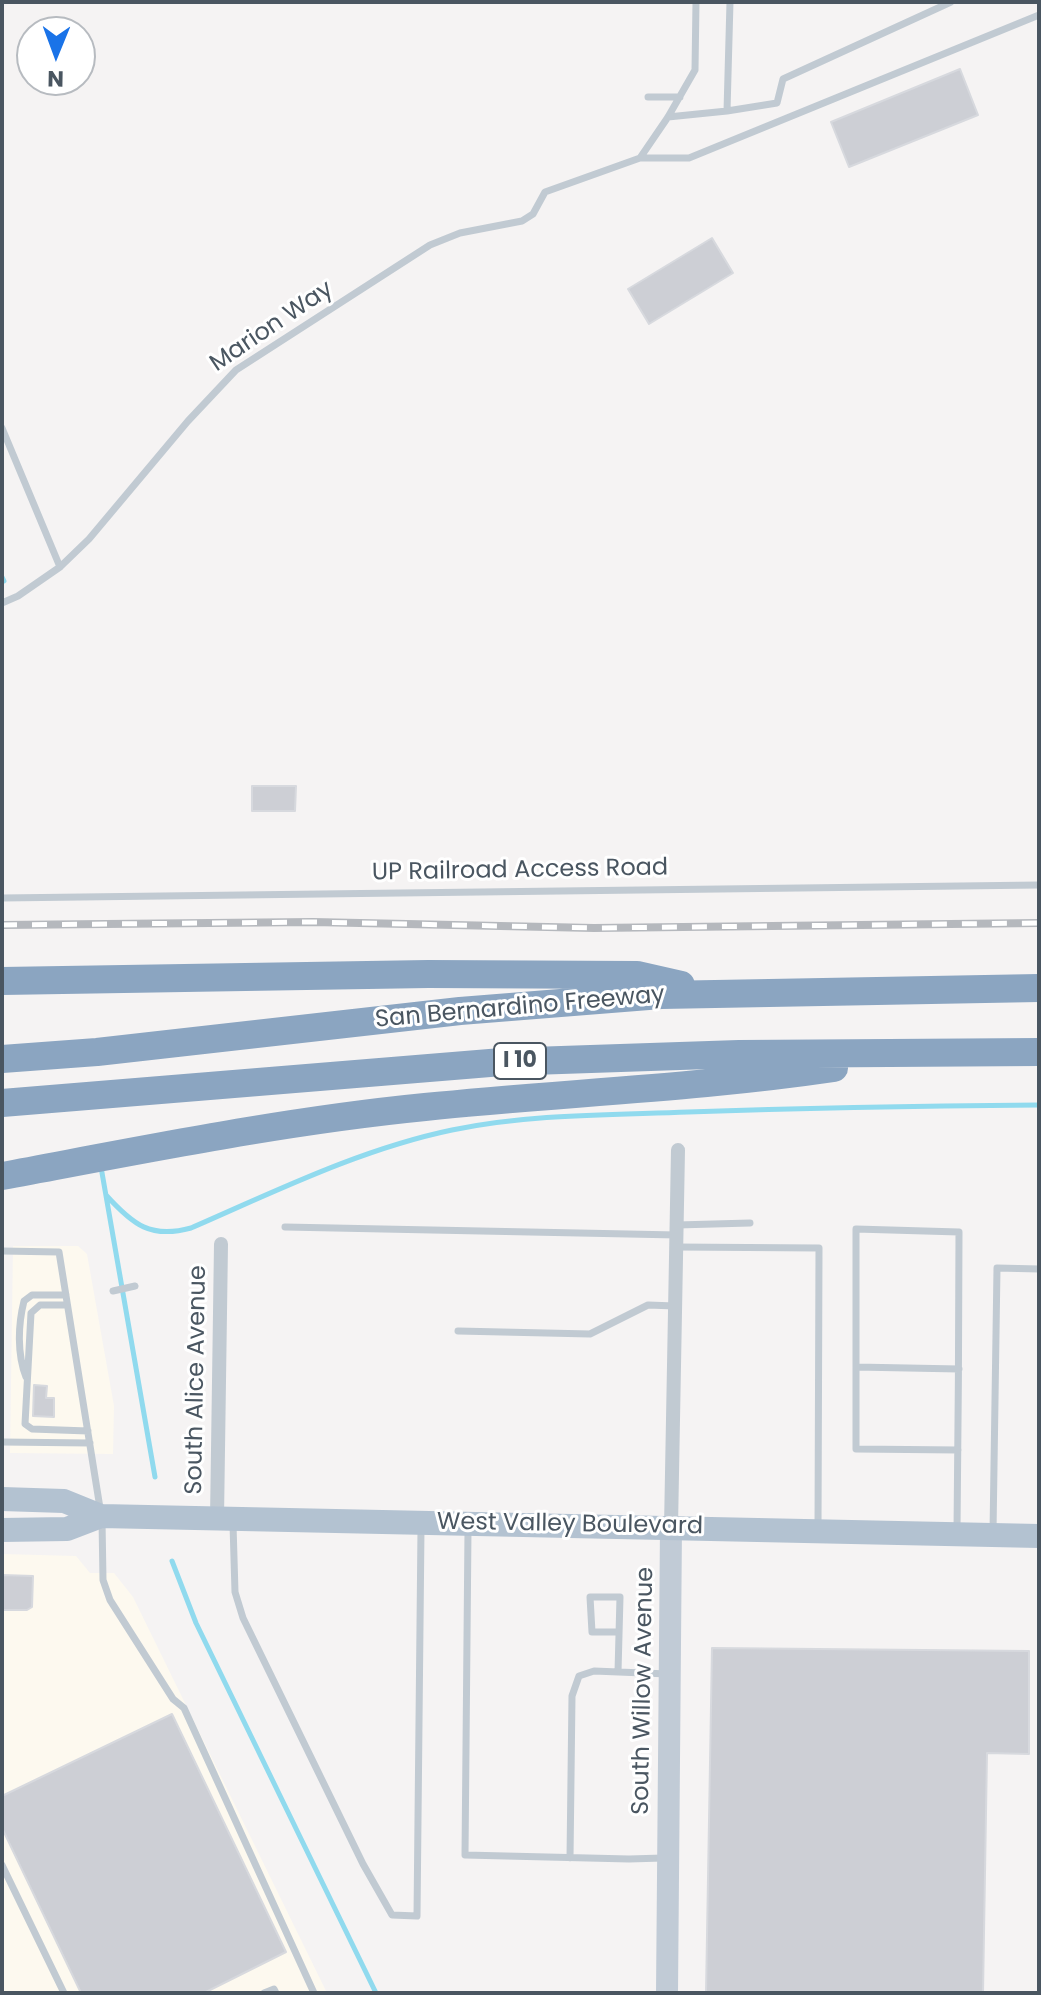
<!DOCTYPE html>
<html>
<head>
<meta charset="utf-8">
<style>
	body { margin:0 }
	#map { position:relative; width:1041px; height:1995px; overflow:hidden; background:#f5f3f3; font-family:Poppins,sans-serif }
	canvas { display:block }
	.frame { position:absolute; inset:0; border:4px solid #4a5661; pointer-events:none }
	.north { position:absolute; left:16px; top:16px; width:80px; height:80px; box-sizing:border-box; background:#fff; border:2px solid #b7bbc0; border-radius:50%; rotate:181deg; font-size:22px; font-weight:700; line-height:32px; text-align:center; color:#4a5661 }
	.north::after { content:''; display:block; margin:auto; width:28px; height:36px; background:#1a73e8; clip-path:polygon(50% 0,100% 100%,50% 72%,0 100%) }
</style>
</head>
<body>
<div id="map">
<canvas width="1041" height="1995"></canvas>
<div class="frame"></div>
<div class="north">N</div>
</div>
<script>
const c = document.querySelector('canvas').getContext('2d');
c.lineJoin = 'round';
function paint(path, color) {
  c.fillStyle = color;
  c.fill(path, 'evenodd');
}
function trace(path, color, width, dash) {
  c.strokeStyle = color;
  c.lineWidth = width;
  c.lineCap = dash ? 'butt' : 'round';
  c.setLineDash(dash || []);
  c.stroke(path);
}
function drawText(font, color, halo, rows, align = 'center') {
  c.font = font + ' Poppins,sans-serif';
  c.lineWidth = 6;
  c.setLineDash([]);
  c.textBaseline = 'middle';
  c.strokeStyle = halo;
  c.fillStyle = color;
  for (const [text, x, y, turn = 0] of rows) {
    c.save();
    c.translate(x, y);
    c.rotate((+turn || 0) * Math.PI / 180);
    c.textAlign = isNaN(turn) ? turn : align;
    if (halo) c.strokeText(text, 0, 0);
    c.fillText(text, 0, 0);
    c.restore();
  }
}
const commercial = new Path2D(`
	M13,1246h65l9,8 27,152 -1,48 -103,-1z
	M2,1554l74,2 14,17h24l19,24 194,396h-325z`);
const stream = new Path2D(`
	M2,577l2,4
	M101,1167l54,310
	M106,1195c27,30 45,44 85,33 85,-37 170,-79 261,-98 77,-16 157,-15 236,-18 117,-4 234,-6 351,-7
	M172,1561l24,62 180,370`);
const building = new Path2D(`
	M960,69l18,46 -129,52 -18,-45z
	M712,238l21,35 -84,51 -21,-35z
	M252,786h44l-1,25h-43z
	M34,1385l13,1 -1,12h8v19l-21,-1z
	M2,1575l31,1 -1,31 -5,3h-25z
	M712,1648l317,3v103l-42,-1 -4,240h-277z
	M172,1714l114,238 -82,41h-123l-79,-165v-32z`);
const lane = new Path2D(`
	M648,97h32
	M727,111l3,-109
	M668,117l59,-6 50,-8 6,-24 168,-77
	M640,158h49l350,-143
	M2,428l58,139
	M2,603l16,-7 42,-29 29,-28 99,-118 48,-51 194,-125 30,-12 62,-12 11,-7 12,-22 95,-34 28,-41 27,-47 1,-68
	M2,898l1037,-13
	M677,1225l73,-2
	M285,1227l392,8
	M676,1247l143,1 -1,280
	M2,1251l57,1 41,256
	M113,1291l22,-5
	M67,1305h-27l-9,8 -6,111 7,5 56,2
	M458,1331l132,3 58,-29 27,1
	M856,1367l103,2
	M26,1377c-9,-23 -8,-52 -2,-76l8,-6h34
	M2,1442l88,1
	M102,1520l1,60 7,20 63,99 11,9 130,285
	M233,1524l2,68 8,26 120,246 29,51 25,1 4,-388
	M468,1530l-3,325 164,4 34,-1
	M957,1531c1,-100 2,-199 2,-299l-103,-3v220l102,1
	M993,1532l4,-264 42,1
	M618,1672l2,-75h-30l2,35h27
	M570,1858l2,-162 7,-20 15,-5 74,3
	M2,1865l62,128
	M264,1993l10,-4 2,4`);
const street = new Path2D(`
	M217,1518l4,-274
	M671,1527l7,-377`);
const secondary = new Path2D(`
	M667,1993l4,-466`);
const primary = new Path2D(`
	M2,1499l62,2 37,15 938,20
	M2,1530l65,-1 34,-13`);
const highway = new Path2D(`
	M2,981l426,-7 209,1 44,10
	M2,1059l95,-7 363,-41 201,-16 378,-7
	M2,1103l500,-41 237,-8 300,-2
	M2,1176c140,-26 281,-55 423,-69 137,-14 274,-19 409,-39`);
const rail = new Path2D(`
	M2,925l311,-3 281,6 445,-5`);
const shields = [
	[520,1061,52]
];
const shieldNames = [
	["I 10",520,1061]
];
const streetNames = [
	["Marion Way",272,327,-34],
	["UP Railroad Access Road",520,871,-1],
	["San Bernardino Freeway",520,1008,-5],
	["South Alice Avenue",197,1380,-89],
	["West Valley Boulevard",570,1525,1],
	["South Willow Avenue",644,1691,-89]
];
paint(commercial, '#fdf9ef');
trace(stream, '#90daee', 5);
paint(building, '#cdcfd5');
trace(building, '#d7d9de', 2);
trace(lane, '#c1cad2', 7);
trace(street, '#c1cad2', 14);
trace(secondary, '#c1cbd6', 22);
trace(primary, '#b3c2d1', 24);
trace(highway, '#8ba5c1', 28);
trace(rail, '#b5b8bd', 8);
trace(rail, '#fff', 5, [15]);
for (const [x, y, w] of shields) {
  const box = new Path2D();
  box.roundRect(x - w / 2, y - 18, w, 36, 6);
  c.fillStyle = '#fff';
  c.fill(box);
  trace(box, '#4a5661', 2);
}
drawText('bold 22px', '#4a5661', null, shieldNames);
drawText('24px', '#4a5661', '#fff', streetNames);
</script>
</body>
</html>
